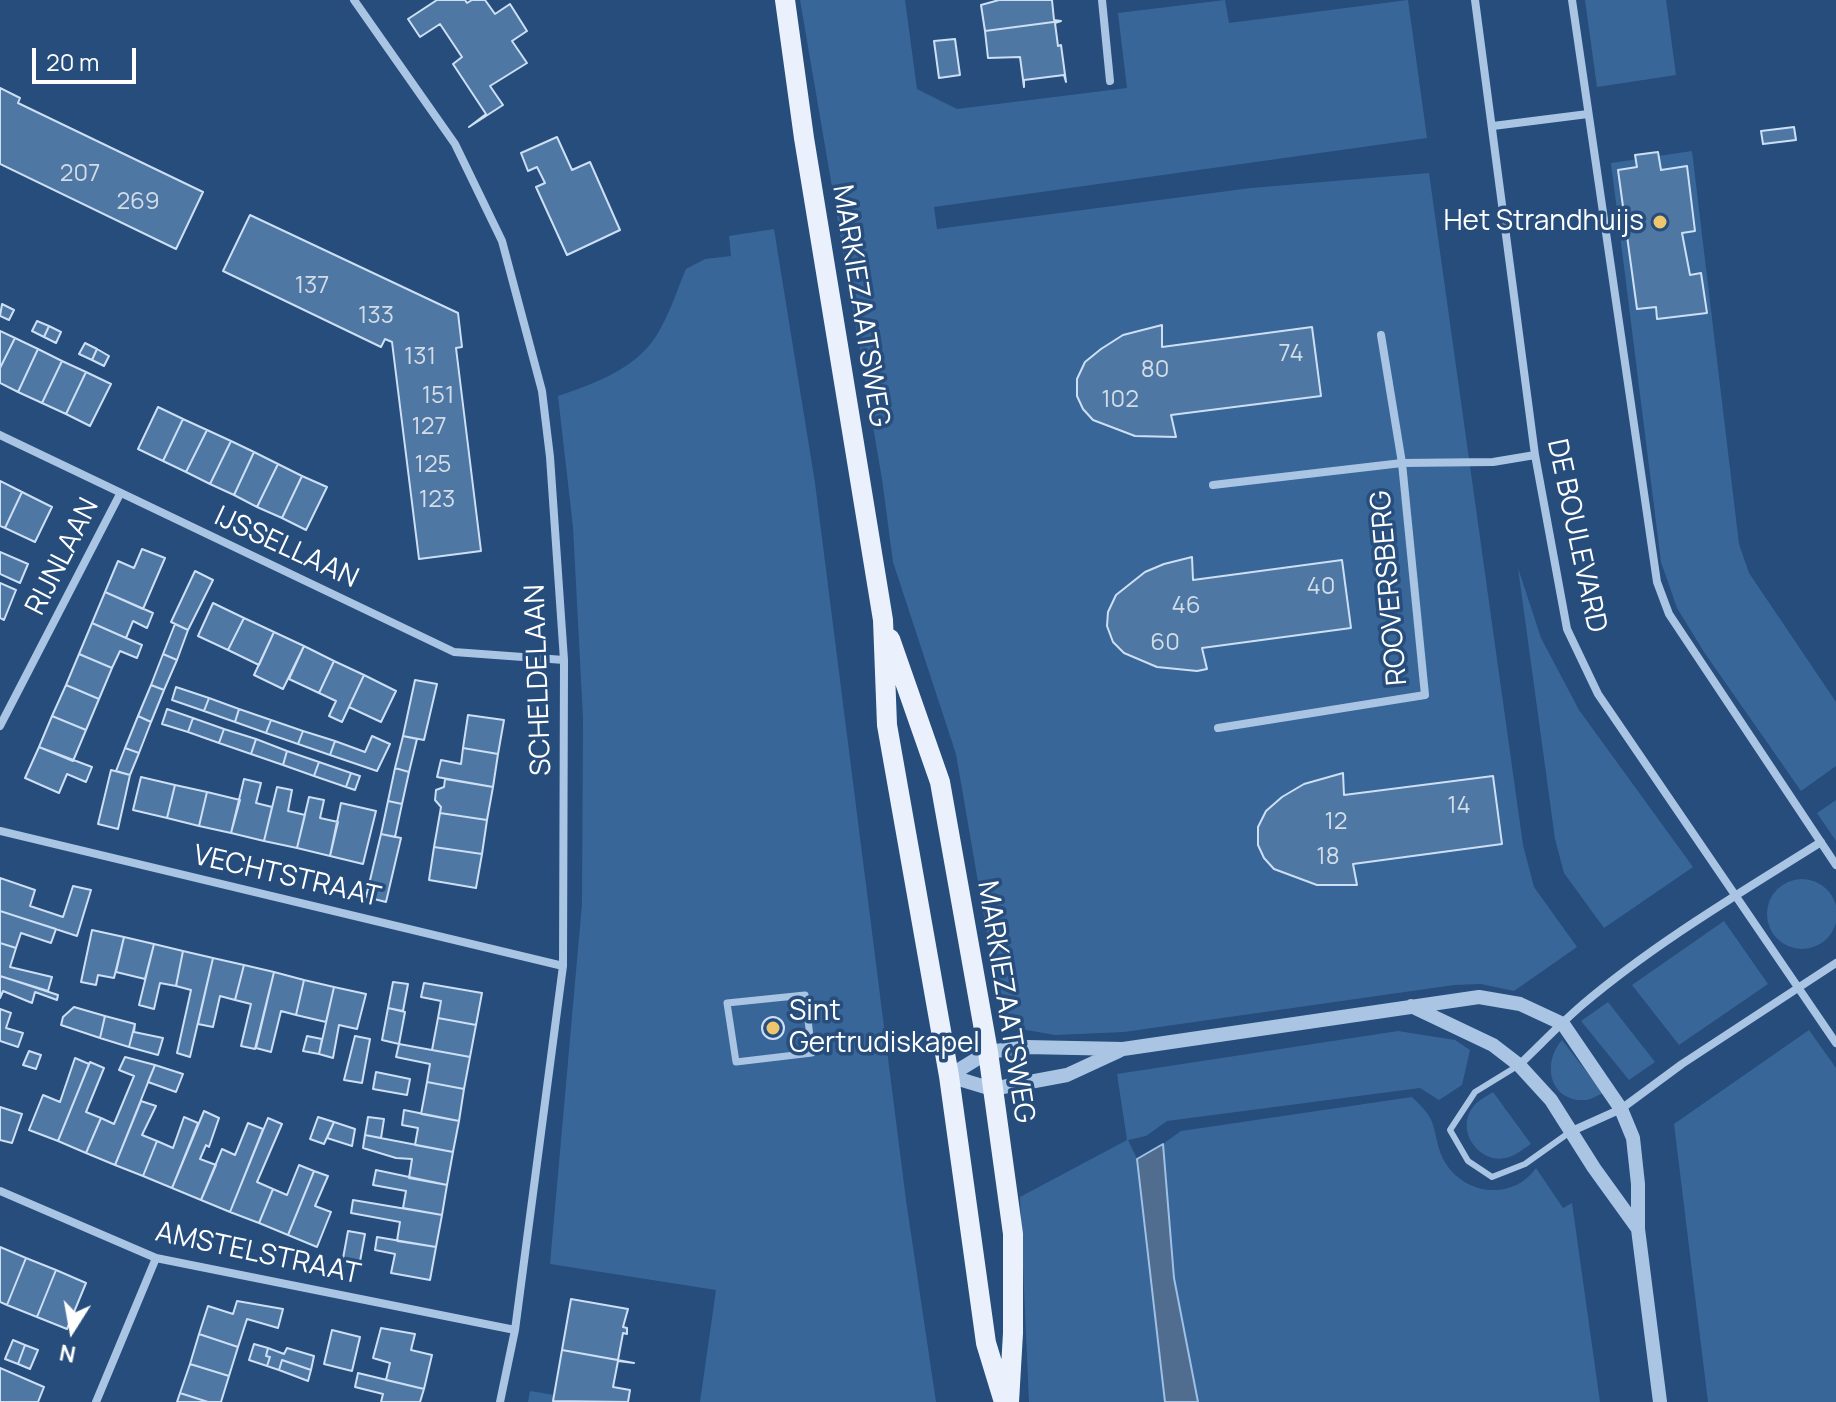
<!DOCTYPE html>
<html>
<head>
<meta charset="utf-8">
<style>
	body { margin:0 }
	#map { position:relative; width:1836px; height:1402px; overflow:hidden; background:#264d7b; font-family:Manrope,sans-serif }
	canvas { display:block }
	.north { position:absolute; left:32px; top:1290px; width:80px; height:80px; -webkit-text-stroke:6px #264d7b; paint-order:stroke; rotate:191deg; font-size:22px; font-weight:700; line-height:32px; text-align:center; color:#fff }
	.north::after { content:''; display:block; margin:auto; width:28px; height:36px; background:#fff; clip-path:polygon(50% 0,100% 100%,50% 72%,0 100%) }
	.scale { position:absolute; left:32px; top:48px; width:104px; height:36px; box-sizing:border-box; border:4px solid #fff; border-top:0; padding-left:10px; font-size:24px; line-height:28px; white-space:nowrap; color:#fff; -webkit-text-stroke:6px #264d7b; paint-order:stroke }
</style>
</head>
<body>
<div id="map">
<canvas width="1836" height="1402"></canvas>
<div class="north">N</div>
<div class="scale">20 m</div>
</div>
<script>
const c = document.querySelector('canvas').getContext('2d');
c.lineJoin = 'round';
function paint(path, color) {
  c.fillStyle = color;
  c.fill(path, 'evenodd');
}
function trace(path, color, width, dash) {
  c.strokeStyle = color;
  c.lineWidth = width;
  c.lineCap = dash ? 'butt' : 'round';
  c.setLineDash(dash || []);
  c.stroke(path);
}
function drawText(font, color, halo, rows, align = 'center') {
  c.font = font + ' Manrope,sans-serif';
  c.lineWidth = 7;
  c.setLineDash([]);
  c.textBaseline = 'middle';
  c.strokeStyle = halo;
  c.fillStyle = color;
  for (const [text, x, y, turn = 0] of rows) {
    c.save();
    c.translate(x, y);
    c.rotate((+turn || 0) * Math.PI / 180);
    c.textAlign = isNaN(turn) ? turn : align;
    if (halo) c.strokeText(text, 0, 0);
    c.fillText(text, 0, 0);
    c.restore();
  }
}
const green = new Path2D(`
	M800,0h105l12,89 40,20 170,-21 -9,-75 107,-13 4,23 179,-23 19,138 -493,69 3,22 314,-41 178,-15 94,672 11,42 43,60 -63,44 -33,-7 -27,1 -330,47 -69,3 -40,-7 -15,-25 -4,-17 -40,-232 -63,-192 -11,-83z
	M1585,0h81l10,75 -79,12z
	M1692,151l47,393 10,29 87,129v64l-35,25 -97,-139 -27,-44 -16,-46 -50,-399z
	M774,229l41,254 91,717 30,202h-236l16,-112 -166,-26 32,-360 1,-186 -10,-191 -15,-131c36,-12 80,-28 100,-63 12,-20 19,-43 28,-64l19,-10 26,-3 -2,-20z
	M1518,568l23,70 38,72 114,157 -89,61 -40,-55 -9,-34z
	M1836,800v41l-19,-28z
	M1767 914a35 35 0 1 1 70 0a35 35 0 1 1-70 0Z
	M1724,921l44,63 -89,61 -47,-60z
	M1608,1002l47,60 -26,18 -48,-59z
	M1809,1030l27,38v334h-128l-34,-278z
	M1398,1031l57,9 15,10 -8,35 -23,15 -19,-12 -253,33 -21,15 -18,4 9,19 28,243h-136l-9,-205 107,-57 -10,-66z
	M1562,1040l41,53c-5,2 -12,7 -18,7 -35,2 -44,-36 -23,-60z
	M1493,1092l38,52c-7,4 -14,11 -22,13 -28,10 -55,-26 -36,-50 4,-6 14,-11 20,-15z
	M1412,1097c7,7 17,16 20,25 5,14 5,28 14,42 21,32 68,36 90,4l27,40 9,-5 28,199h-402l-24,-124 -11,-134 18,-13z
	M530,1391l66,11h-68z`);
const water = new Path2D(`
	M1163,1144l11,134 24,124h-33l-28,-243z`);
const building = new Path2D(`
	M437,0h28l2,3 5,-3h13l10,14 15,-10 17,27 -15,10 15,22 -37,23 13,19 -34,22 17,-13 -33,-50 9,-7 -22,-33 -20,13 -12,-18z
	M999,0h53l2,20 7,1 -76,10 -4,-26z
	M1061,21l-6,2 3,23 3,-1 5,37 -2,-7 -40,5v7l-4,-30 -32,1 -3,-27z
	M955,39l5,36 -21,3 -5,-37z
	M0,88l20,10 -2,5 185,89 -27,57 -176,-85z
	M1794,127l2,13 -33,4 -2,-13z
	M557,137l15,33 18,-8 30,68 -53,25 -31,-68 9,-4 -8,-16 -9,4 -7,-18z
	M1658,152l3,18 26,-4 8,65 -13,2 8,42 11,-2 6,40 -50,6 -1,-12 -19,2 -19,-139 19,-3 -2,-12z
	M250,215l208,98 4,34 -6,1 25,203 -62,8 -27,-217 -7,-3 -4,8 -158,-76z
	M2,304l12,6 -5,10 -9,-4z
	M37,321l12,5 -5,11 -12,-6z
	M1162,325v22l150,-20 9,69 -150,19 5,22 -41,-1 -42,-16 -10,-11 -6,-13v-17l8,-17 16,-13 22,-14z
	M49,326l12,6 -5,11 -12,-6z
	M0,331l15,7 -15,30z
	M15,338l23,11 -20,43 -18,-9v-15z
	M85,343l12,6 -5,11 -13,-6z
	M38,349l24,12 -20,42 -24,-11z
	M97,349l12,7 -5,10 -12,-6z
	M62,361l24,11 -20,42 -24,-11z
	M86,372l25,12 -21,42 -24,-12z
	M158,407l25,12 -20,42 -25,-12z
	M183,419l24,11 -21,42 -23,-11z
	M207,430l24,11 -21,43 -24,-12z
	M231,441l23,11 -20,43 -24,-11z
	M254,452l24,12 -21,43 -23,-12z
	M278,464l24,12 -20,42 -25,-11z
	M302,476l25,11 -21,43 -24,-12z
	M0,481l22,11 -17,36 -5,-2z
	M22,492l30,15 -17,35 -30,-14z
	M142,549l23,9 -22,51 -38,-17 13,-31 16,7z
	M0,552l28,12 -8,19 -20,-9z
	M1192,557l1,23 149,-20 9,68 -149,20 5,21 -10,2 -40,-4 -33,-14 -11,-11 -6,-16 1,-14 8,-17 29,-23 19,-8z
	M195,571l18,9 -25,50 -17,-8z
	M0,583l16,7 -12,30 -4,-2z
	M105,592l48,21 -6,15 -14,-7 -7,17 -34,-15z
	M213,603l31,15 -16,32 -30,-14z
	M244,618l30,14 -15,33 -31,-15z
	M92,623l50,22 -5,13 -17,-7 -8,17 -33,-14z
	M175,624l13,6 -11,30 -14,-6z
	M274,632l30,14 -21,43 -29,-14z
	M304,646l30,15 -15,32 -30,-14z
	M79,654l33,14 -13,31 -33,-14z
	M163,654l14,6 -13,30 -13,-5z
	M334,661l30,14 -22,47 -13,-6 7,-15 -17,-8z
	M364,675l32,16 -15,31 -32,-15z
	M415,680l22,4 -13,56 -21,-4z
	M66,685l33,14 -13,31 -34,-14z
	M151,685l13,5 -13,32 -13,-6z
	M176,687l33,11 -5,13 -32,-11z
	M209,698l30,11 -4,13 -31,-11z
	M167,709l26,9 -5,14 -26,-8z
	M239,709l32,11 -5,13 -31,-11z
	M468,715l36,5 -6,34 -35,-6z
	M52,716l34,14 -13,31 -34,-14z
	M138,716l13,6 -12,31 -14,-5z
	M193,718l31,11 -5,14 -31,-11z
	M271,720l32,11 -5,13 -32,-11z
	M224,729l32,10 -5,15 -32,-11z
	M303,731l32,10 -5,14 -32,-11z
	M372,736l18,8 -13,27 -47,-16 5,-14 30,11z
	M403,736l14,3 -8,33 -14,-4z
	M256,739l31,12 -4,14 -32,-11z
	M39,747l53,20 -6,15 -19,-8 -8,19 -34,-15z
	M125,748l14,5 -9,22 -14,-4z
	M463,748l35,6 -5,33 -56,-10 4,-17 20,4z
	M287,751l32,11 -5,14 -31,-11z
	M319,762l32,11 -5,14 -32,-11z
	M395,768l14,4 -7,32 -14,-3z
	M111,770l19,5 -12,54 -20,-5z
	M351,773l9,3 -5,14 -9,-3z
	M1343,773l1,22 149,-19 9,68 -149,20 4,21h-40l-43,-16 -10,-11 -6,-13v-18l8,-16 16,-14 22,-13z
	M141,777l34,8 -8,33 -34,-8z
	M244,779l17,4 -5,20 16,4 -8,34 -33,-8z
	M445,779l48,8 -6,33 -47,-7 1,-6 -6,-7 1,-10 8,-3z
	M175,785l32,7 -8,34 -32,-8z
	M277,787l15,3 -4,21 17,4 -8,33 -33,-7z
	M207,792l33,8 -9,33 -32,-7z
	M309,797l15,3 -4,18 18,4 -8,34 -33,-8z
	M388,801l14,3 -7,33 -14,-3z
	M341,803l35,8 -13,53 -33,-8z
	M440,813l47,7 -5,34 -48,-7z
	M381,834l20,4 -15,64 -20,-5z
	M434,847l48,7 -6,34 -47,-8z
	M0,878l35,12 -5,16 33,11 10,-31 18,4 -14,46 -77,-25z
	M0,911l56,18 -5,14 -30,-10 -5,15 -16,-5z
	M92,930l32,7 -10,41 -16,-3 -2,10 -15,-3z
	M124,937l30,7 -9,35 -29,-7z
	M0,943l16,5 -6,19 42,10 -4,14 -48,-15z
	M154,944l29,7 -7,35 -16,-3 -6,26 -15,-4z
	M183,951l30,7 -23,99 -13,-4 14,-63 -15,-4z
	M213,958l31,7 -9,35 -15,-4 -7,31 -15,-3z
	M244,965l30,7 -19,77 -14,-3 10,-42 -16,-4z
	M274,972l30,8 -8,35 -15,-4 -10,41 -15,-4z
	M0,976l58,19 -1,5 -22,-8 -3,11 -29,-12 -3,7z
	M304,980l30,7 -8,35 -30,-7z
	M393,982l15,2 -5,27 -15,-3z
	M424,983l58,10 -6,32 -38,-7 3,-17 -20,-4z
	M334,987l32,7 -9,35 -18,-4 -6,33 -14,-4z
	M74,1007l31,9 -5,22 -39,-13 2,-8z
	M388,1008l17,4 -6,32 -17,-4z
	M0,1009l11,4 -5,15 17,5 -5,14 -18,-6z
	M105,1016l30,8 -6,23 -29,-9z
	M762 1028a11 11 0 1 1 22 0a11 11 0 1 1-22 0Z
	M438,1018l38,7 -6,32 -38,-7z
	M135,1024l-1,8 29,6 -5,17 -29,-8z
	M307,1036l15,3 -3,15 -16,-3z
	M355,1036l15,3 -8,44 -18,-3z
	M399,1044l71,13 -6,32 -37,-7 3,-18 -34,-7z
	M29,1051l12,4 -5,14 -13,-4z
	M125,1057l30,8 -40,100 -29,-12 15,-35 13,6 20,-48 -15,-6z
	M75,1058l14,6 -31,77 -29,-11 14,-35 17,7z
	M90,1062l14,6 -18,44 15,6 -15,35 -28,-12z
	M155,1065l28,9 -7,18 -28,-10z
	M376,1072l34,7 -3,16 -34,-6z
	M427,1082l37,7 -5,32 -38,-7z
	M141,1101l15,5 -14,29 15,6 -14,35 -28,-11z
	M0,1107l22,7 -10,29 -12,-3z
	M404,1110l55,11 -6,31 -38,-7 3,-17 -16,-3z
	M204,1111l15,7 -10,29 -3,-2 -6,14 16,6 -15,35 -29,-12z
	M184,1117l14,6 -26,65 -29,-12 14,-35 16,7z
	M318,1117l16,5 -10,22 -14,-5z
	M368,1117l16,2 -3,19 -16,-3z
	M268,1118l14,6 -25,58 16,7 -14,34 -29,-11z
	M334,1122l21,7 -3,17 -25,-8z
	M248,1123l15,6 -33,83 -29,-12 21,-51 13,6z
	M365,1135l88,17 -6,33 -38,-7 3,-19 -16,-1 -33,-10z
	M299,1165l15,6 -26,64 -29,-12 14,-34 14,6z
	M376,1170l71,15 -5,30 -39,-7 3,-17 -33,-6z
	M314,1171l14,5 -13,30 16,6 -14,35 -29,-12z
	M353,1200l89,15 -6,32 -39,-6 3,-19 -49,-9z
	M348,1231l17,3 -6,33 -17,-3z
	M377,1237l59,10 -6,33 -39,-7 4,-19 -20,-4z
	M0,1247l26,11 -19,47 -7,-3z
	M26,1258l30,12 -19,47 -30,-12z
	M56,1270l30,13 -19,46 -30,-12z
	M571,1299l57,10 -5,18 4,1v6l-4,-1 -5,27 -56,-10z
	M237,1301l46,8 -5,19 -31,-9 -9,28 -39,-13 9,-28 25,8z
	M381,1328l34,6 -4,16 21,5 -8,34 -38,-9 4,-17 -17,-5z
	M332,1330l28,7 -8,34 -28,-7z
	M199,1334l39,13 -9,29 -39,-12z
	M13,1340l12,5 -7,19 -13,-5z
	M254,1344l14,4 -2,8 4,1 -3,9 -18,-6z
	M25,1345l13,5 -8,19 -12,-5z
	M268,1348l16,6 3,-6 27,8 -3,14 -29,-10 -3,10 -12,-4 3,-9 -4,-1z
	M562,1350l72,13 -16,-2 -5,26 17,3 -2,12 -75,-1z
	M282,1360l29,10 -3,11 -29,-11z
	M190,1364l39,12 -8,26h-13l-28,-9z
	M0,1368l44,19 -6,15h-38z
	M358,1373l66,16 -4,13h-39l2,-8 -28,-7z
	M180,1393l28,9h-31z`);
const service = new Path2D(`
	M1519,1065l-44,27 -25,38 18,31 24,16 33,-13 45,-32`);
const pedestrian = new Path2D(`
	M805,995l7,58 -76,9 -9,-59z`);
const minor = new Path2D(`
	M354,0l101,144 47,97 40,150 8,66 14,203 -1,306 -48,364 -15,72
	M1102,0l8,81
	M1475,0l60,455 32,174 31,65 238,349
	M1572,0l85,582 12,32 167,251
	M1493,126l95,-12
	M1381,335l21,128 91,-1 42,-7
	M0,435l454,217 110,8
	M1213,485l189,-22 23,232 -207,33
	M0,726l120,-232
	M0,831l563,135
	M1519,1065c21,-20 41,-41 63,-60 73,-62 158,-112 239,-163
	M1572,1131l49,-22 61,-45 154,-101
	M0,1191l156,67 359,72
	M96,1402l60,-144`);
const tertiary = new Path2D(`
	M1411,1006l82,39 26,20 32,35 43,68 44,61
	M949,1076l39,-24 38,-5 97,2 356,-52 41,7 43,20 58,85 12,29 5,46v45l22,173
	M949,1076l43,13 75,-14 52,-24`);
const primary = new Path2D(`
	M785,0l19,138 79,482 4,105 62,351 37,267 18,59
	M890,639l50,143 48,270 25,182v99l-4,69`);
const markers = [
	[1660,222,8,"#edc66f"],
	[773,1028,8,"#edc66f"]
];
const numberNames = [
	["207",80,174],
	["269",138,202],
	["137",312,286],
	["133",376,316],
	["74",1291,354],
	["131",420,357],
	["80",1155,370],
	["151",438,396],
	["102",1120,400],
	["127",429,427],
	["125",433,465],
	["123",437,500],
	["40",1321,587],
	["46",1186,606],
	["60",1165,643],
	["14",1459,806],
	["12",1336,822],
	["18",1328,857]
];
const poiNames = [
	["Het Strandhuijs",1644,222],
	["Sint",789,1012,"left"],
	["Gertrudiskapel",789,1044,"left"]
];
const streetNames = [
	["MARKIEZAATSWEG",860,306,81],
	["DE BOULEVARD",1576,536,78],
	["IJSSELLAAN",286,548,25],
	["RIJNLAAN",63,557,-63],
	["ROOVERSBERG",1390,588,-95],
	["SCHELDELAAN",539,680,-92],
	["VECHTSTRAAT",287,877,13],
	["MARKIEZAATSWEG",1005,1002,81],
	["AMSTELSTRAAT",258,1254,12]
];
paint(green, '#396699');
paint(water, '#506c8e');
trace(water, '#9ec0e5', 2);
paint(building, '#4e77a4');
trace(building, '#cddff4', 2);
trace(service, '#aac5e4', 6);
trace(pedestrian, '#aac5e4', 7);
trace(minor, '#aac5e4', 8);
trace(tertiary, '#aac5e4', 14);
trace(primary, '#eaf1fc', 20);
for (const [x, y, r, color] of markers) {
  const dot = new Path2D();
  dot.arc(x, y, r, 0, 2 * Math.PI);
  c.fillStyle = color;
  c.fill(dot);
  trace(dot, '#264d7b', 3);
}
drawText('24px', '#d3dde8', null, numberNames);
drawText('28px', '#fff', '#264d7b', poiNames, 'right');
drawText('28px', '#fff', '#264d7b', streetNames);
</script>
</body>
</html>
